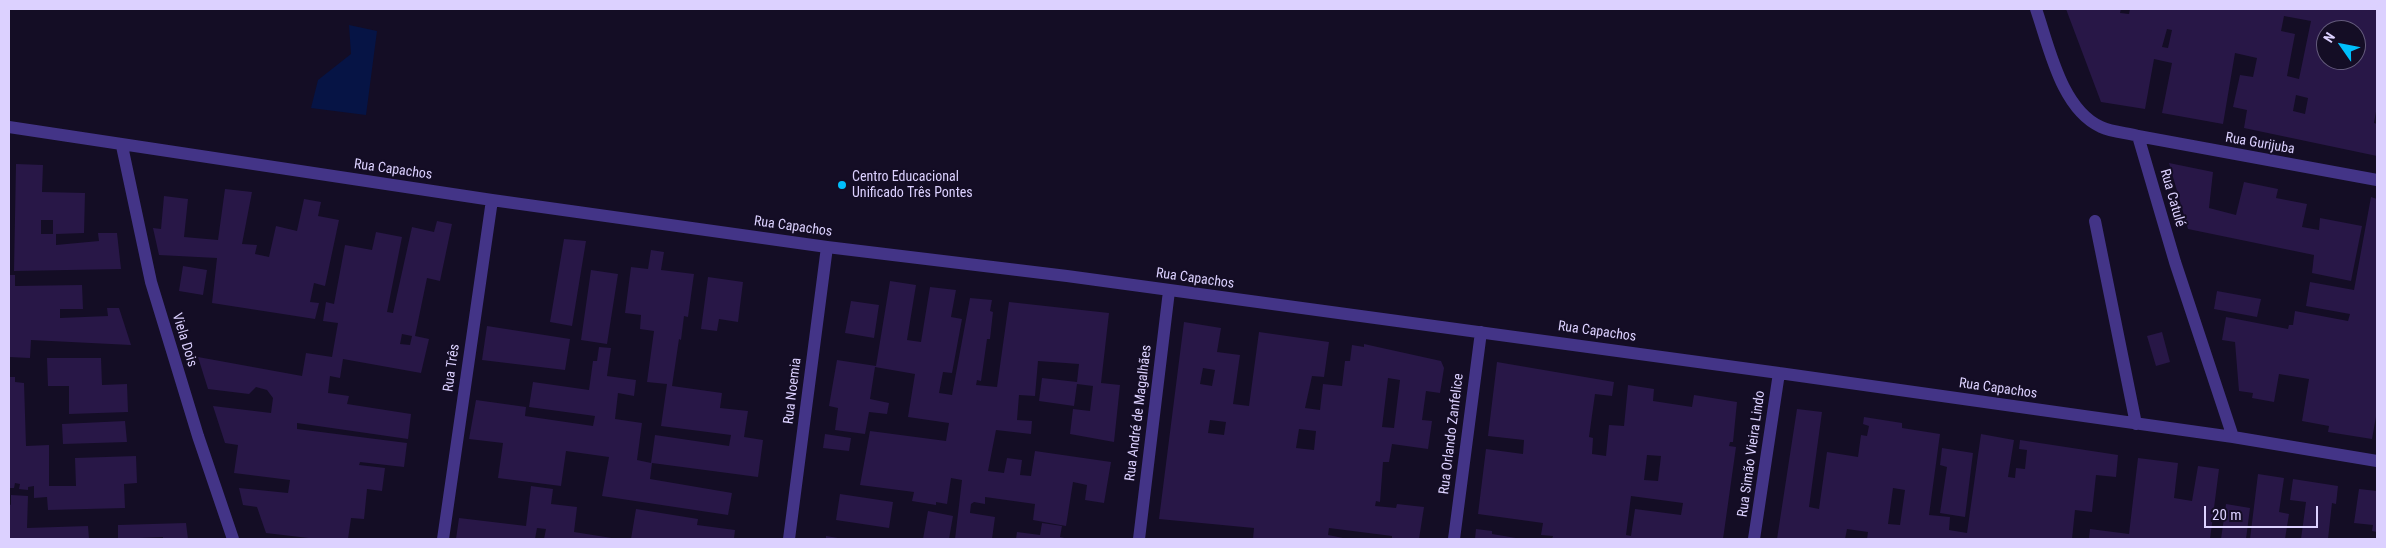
<!DOCTYPE html>
<html>
<head>
<meta charset="utf-8">
<style>
	body { margin:0 }
	#map { position:relative; width:2386px; height:548px; overflow:hidden; background:#140d25; font-family:"Roboto Condensed",sans-serif }
	canvas { display:block }
	.frame { position:absolute; inset:0; border:10px solid #dcd1ff; pointer-events:none }
	.north { position:absolute; left:2316px; top:20px; width:50px; height:50px; box-sizing:border-box; background:#140d25; border:1px solid #645b7c; border-radius:50%; rotate:303deg; font-size:14px; font-weight:700; line-height:20px; text-align:center; color:#dcd1ff }
	.north::after { content:''; display:block; margin:auto; width:18px; height:22px; background:#00bffc; clip-path:polygon(50% 0,100% 100%,50% 72%,0 100%) }
	.scale { position:absolute; left:2204px; top:506px; width:114px; height:22px; box-sizing:border-box; border:2px solid #dcd1ff; border-top:0; padding-left:6px; font-size:15px; line-height:18px; white-space:nowrap; color:#dcd1ff; -webkit-text-stroke:4px #140d25; paint-order:stroke }
</style>
</head>
<body>
<div id="map">
<canvas width="2386" height="548"></canvas>
<div class="frame"></div>
<div class="north">N</div>
<div class="scale">20 m</div>
</div>
<script>
const c = document.querySelector('canvas').getContext('2d');
c.lineJoin = 'round';
function paint(path, color) {
  c.fillStyle = color;
  c.fill(path, 'evenodd');
}
function trace(path, color, width, dash) {
  c.strokeStyle = color;
  c.lineWidth = width;
  c.lineCap = dash ? 'butt' : 'round';
  c.setLineDash(dash || []);
  c.stroke(path);
}
function drawText(font, color, halo, rows, align = 'center') {
  c.font = font + ' "Roboto Condensed",sans-serif';
  c.lineWidth = 4;
  c.setLineDash([]);
  c.textBaseline = 'middle';
  c.strokeStyle = halo;
  c.fillStyle = color;
  for (const [text, x, y, turn = 0] of rows) {
    c.save();
    c.translate(x, y);
    c.rotate((+turn || 0) * Math.PI / 180);
    c.textAlign = isNaN(turn) ? turn : align;
    if (halo) c.strokeText(text, 0, 0);
    c.fillText(text, 0, 0);
    c.restore();
  }
}
const water = new Path2D(`
	M349,25l28,6 -11,84 -55,-7 7,-28 33,-26z`);
const building = new Path2D(`
	M2066,9h55l-1,4 9,1 1,-5h247v97l-3,17 3,1v32l-133,-28 3,-18 -14,-3 7,-32 13,2 4,-19 -22,-5 -12,71 -61,-11 10,-50 -18,-4 -9,50 -44,-7zM2284,16l27,5 -12,58 -12,-3 8,-42 -14,-3zM2167,29l5,1 -4,18 -6,-1zM2326,30h30v30h-30zM2296,95l12,3 -3,16 -12,-3z
	M2169,163l44,9 -4,36 27,7 8,-33 34,7 -2,9 31,6 -5,23 17,3 1,-12 42,8 -11,55 -39,-8 2,-18 -126,-26z
	M16,164l27,1 -1,27 43,1 -1,40 -28,1v11l43,-4 -1,-8h19l4,36 -107,2zM41,220h12v14h-12z
	M225,189l27,3 -10,52 15,1 -2,9 14,3 7,-31 21,5 7,-32 17,3 -3,14 21,4 -14,66 -11,-3 -4,19 9,1 -4,16 -103,-16 5,-45 -58,-3 -6,-27 8,1 3,-33 24,3 -4,38 34,3z
	M2371,197l6,2v212l-5,28 -44,-7 1,-6 -27,-5 7,-42 -30,-5 -5,28 -22,-4 1,-5 -14,-2 -4,-49 -13,-2 4,-23 62,12 1,-4h4l2,-14 53,10 2,-7 -44,-8 4,-24 44,8z
	M437,221l15,3 -12,57 -13,-3 -12,58 14,3 -8,34 -78,-14 -3,19 -10,-2 -2,17 21,3 -2,8 64,10 -3,25 -111,-16v6l110,14 -3,24 -44,-5 -1,3 26,3 -3,23 -15,-2 -3,30 -13,-1 -3,21h-31l-51,-6 -9,-26 -14,-2 -4,-17 49,5 2,-13 -56,-7 4,-28 -13,-2 -12,-37 58,7 2,-15 -6,-8 -11,-3 -7,7 -41,-5 -10,-32 104,19 4,-23 26,4 6,-34 -15,-2 3,-19 8,2 11,-59 27,5 4,-18 26,5 -15,75 6,1 19,-86 22,5zM402,334l10,2 -2,9 -10,-1z
	M564,239l22,2 -14,85 -22,-4z
	M651,250l13,2 -3,18 33,4 -6,43 -4,-1 -3,24 -2,-1 -7,47 50,7 -2,15 28,3 -4,26 19,3 -5,37 -106,-14 -2,16 82,14 -4,22 -126,-19 7,-39 -43,-6 -5,35 -63,-8 5,-35 -34,-4 7,-39 50,7 -1,9 68,10 2,-10 -66,-9 4,-25 56,8 4,-29h4l2,-14 12,1 -4,28 29,4 -2,16 -16,-3 -3,26 27,4 -5,37 14,3 4,-28 74,11 2,-11 -70,-9 6,-42 -20,-2 7,-51 -14,-2 1,-14 -16,-2 6,-46 17,2z
	M183,266l24,4 -4,25 -24,-4z
	M591,270l27,4 -11,70 -26,-4z
	M9,275h6v11l67,-1 1,24h-23v9l48,-2 -1,-8h12l12,37 -100,-5 -1,18 -21,-1z
	M708,277l35,5 -5,40 -19,-3 -2,12 -16,-2z
	M890,281l26,4 -9,55 14,2 9,-55 26,3 -5,27 11,2 -10,54 -9,-1 -4,21 13,2 18,-97 22,2 -2,11 3,1 -3,27h-3l-6,42 -4,-1 -1,5 21,2 12,-85 100,11 -8,70 19,2 -6,57 -44,-8 3,-25 17,2 3,-25 -16,-2 -3,22 -35,-5 3,-23 35,4 2,-18 -41,-3 -3,35 -16,-1 -2,25 15,1 -1,13 -35,-4 -8,41 16,2 3,-15 15,2 -2,15 11,1 4,-25 76,11 -7,41 -19,-3 2,-15 -14,-3 -7,44 -33,-6 2,-16 -50,-7v7l-11,-2 -3,2 -1,9 25,4 -3,22h-37l7,-59 -11,-2 -4,26 -11,-2v3l-24,-4 2,-9 -54,-7 10,-54 76,10 3,-18 -41,-6 7,-43 -40,-7 -5,32 19,4 -2,11 -18,-2 -4,22 -30,-4 3,-22 -9,-2 8,-46 39,6z
	M2217,291l44,8 -4,18 -43,-8z
	M851,301l28,4 -5,33 -29,-5z
	M1184,322l37,6 -4,24 23,3 -7,49 16,2 10,-74 70,10 -5,35 -12,-1 -7,32 15,2 3,-26 19,2 3,-25h5l2,-16 12,2v-3l77,17 3,7 -4,25 -14,-2 -4,29 10,1 -4,28 -36,-5 -3,18h-6l-3,40 -4,-1 -1,5 21,2 1,-4 27,3 -5,32h-27v-3l-63,-8 -1,7 20,4h-95l1,-11 -95,-9zM1203,368l12,2 -3,16 -12,-2zM1388,378l12,2 -6,48 -12,-1zM1210,420l16,2 -2,13 -16,-2zM1299,429l17,2 -2,19 -18,-2z
	M487,326l83,13 -5,31 -83,-10z
	M2162,332l8,30 -14,4 -9,-30z
	M47,358h54l1,27 25,-1 1,28 -59,2v-28h-21z
	M1497,362l117,20 -2,14 -17,-2 -6,43 4,1 -1,16 14,2 3,-31 15,1 4,-41 26,4 -1,12 39,6 2,-12 43,7 -4,40h-3l-1,4 7,1 -13,92h-171l1,-3 -12,-1 2,-12 -65,-9 8,-65 37,5 1,-14 -36,-4zM1647,455l14,1 -3,25 -14,-1zM1631,496l52,7 -2,12 -46,-6 -4,27 -5,-1z
	M9,377h6v5l9,1 2,63 23,-1v41h27l-1,-28 61,-2 1,27 -13,1 1,24 -77,2 -1,-13 -13,1v-12l-6,1v3l-9,-1 1,-5 -5,-1 -1,5h-5z
	M1797,409l25,3 -13,95 10,2 8,-57 31,5 3,-22 6,1 2,-10 -6,-2 1,-7 38,6v5l38,6 -11,81 21,2 -1,13 18,3 14,-99 33,6 -6,37 7,1 1,-10 9,1 2,-19 -8,-1 1,-9 98,15 -2,22 -20,-2 -4,37 -17,-2 -3,29h-205l1,-7 -21,-3 -2,10h-68zM1893,488l12,2 -5,35 -12,-1z
	M125,421l2,21 -64,2 -1,-20z
	M825,434l26,4 -2,13 -26,-3z
	M1942,448l31,5 -8,64 -25,-4 7,-46 -7,-2z
	M2138,458l40,5 -4,35 18,3 6,-35 21,3 -9,70h-121l1,-10 39,5z
	M2258,474l26,4 -5,34 10,2 -4,25h-35z
	M2293,479l45,7 -2,18 -4,-1 -4,36h-27l5,-37 -16,-2z
	M531,486l22,3 -2,15 26,3 -3,25 44,7h-74l2,-10 -9,-1 -2,11h-79l3,-21 67,8z
	M2359,489l18,2v41l-5,-1 1,-6 -19,-2z
	M840,494l53,8 -4,26 -53,-8z
	M11,495l17,1 -1,32 61,-2 1,13h-80v-35l2,1z
	M2226,504l24,4 -4,31h-25z
	M636,509l62,10 -1,6 38,5 -1,9h-103z
	M928,511l25,5 -4,23h-26z
	M186,523l2,16h-25v-2l-45,2v-14z
	M1042,523l20,3 -2,11 9,2h-53l1,-7 23,3z
	M1476,529l16,2v3l30,5h-47z
	M826,536l12,2v1h-12z`);
const minor = new Path2D(`
	M2036,9c13,37 25,100 65,118 11,5 26,6 37,9l37,126 58,175
	M9,127l483,73 335,47 240,29 712,97 454,64 144,24
	M2138,136l239,44
	M122,146l29,136 47,154 35,103
	M2095,221l41,203
	M443,539l49,-339
	M789,539l38,-292
	M1139,539l30,-248
	M1454,539l27,-207
	M1754,539l25,-166`);
const markers = [
	[842,185,5,"#00bffc"]
];
const streetNames = [
	["Rua Gurijuba",2260,144,10],
	["Rua Capachos",393,170,8],
	["Rua Catulé",2172,198,74],
	["Rua Capachos",793,227,8],
	["Rua Capachos",1195,279,8],
	["Rua Capachos",1597,332,8],
	["Viela Dois",184,340,73],
	["Rua Três",452,368,-82],
	["Rua Capachos",1998,389,8],
	["Rua Noemia",793,391,-83],
	["Rua André de Magalhães",1139,413,-83],
	["Rua Orlando Zanfelice",1452,434,-83],
	["Rua Simão Vieira Lindo",1752,454,-82]
];
const poiNames = [
	["Centro Educacional",852,177],
	["Unificado Três Pontes",852,193]
];
paint(water, '#061445');
paint(building, '#281747');
trace(minor, '#433487', 12);
for (const [x, y, r, color] of markers) {
  const dot = new Path2D();
  dot.arc(x, y, r, 0, 2 * Math.PI);
  c.fillStyle = color;
  c.fill(dot);
  trace(dot, '#140d25', 2);
}
drawText('14px', '#dcd1ff', '#140d25', streetNames);
drawText('14px', '#dcd1ff', '#140d25', poiNames, 'left');
</script>
</body>
</html>
